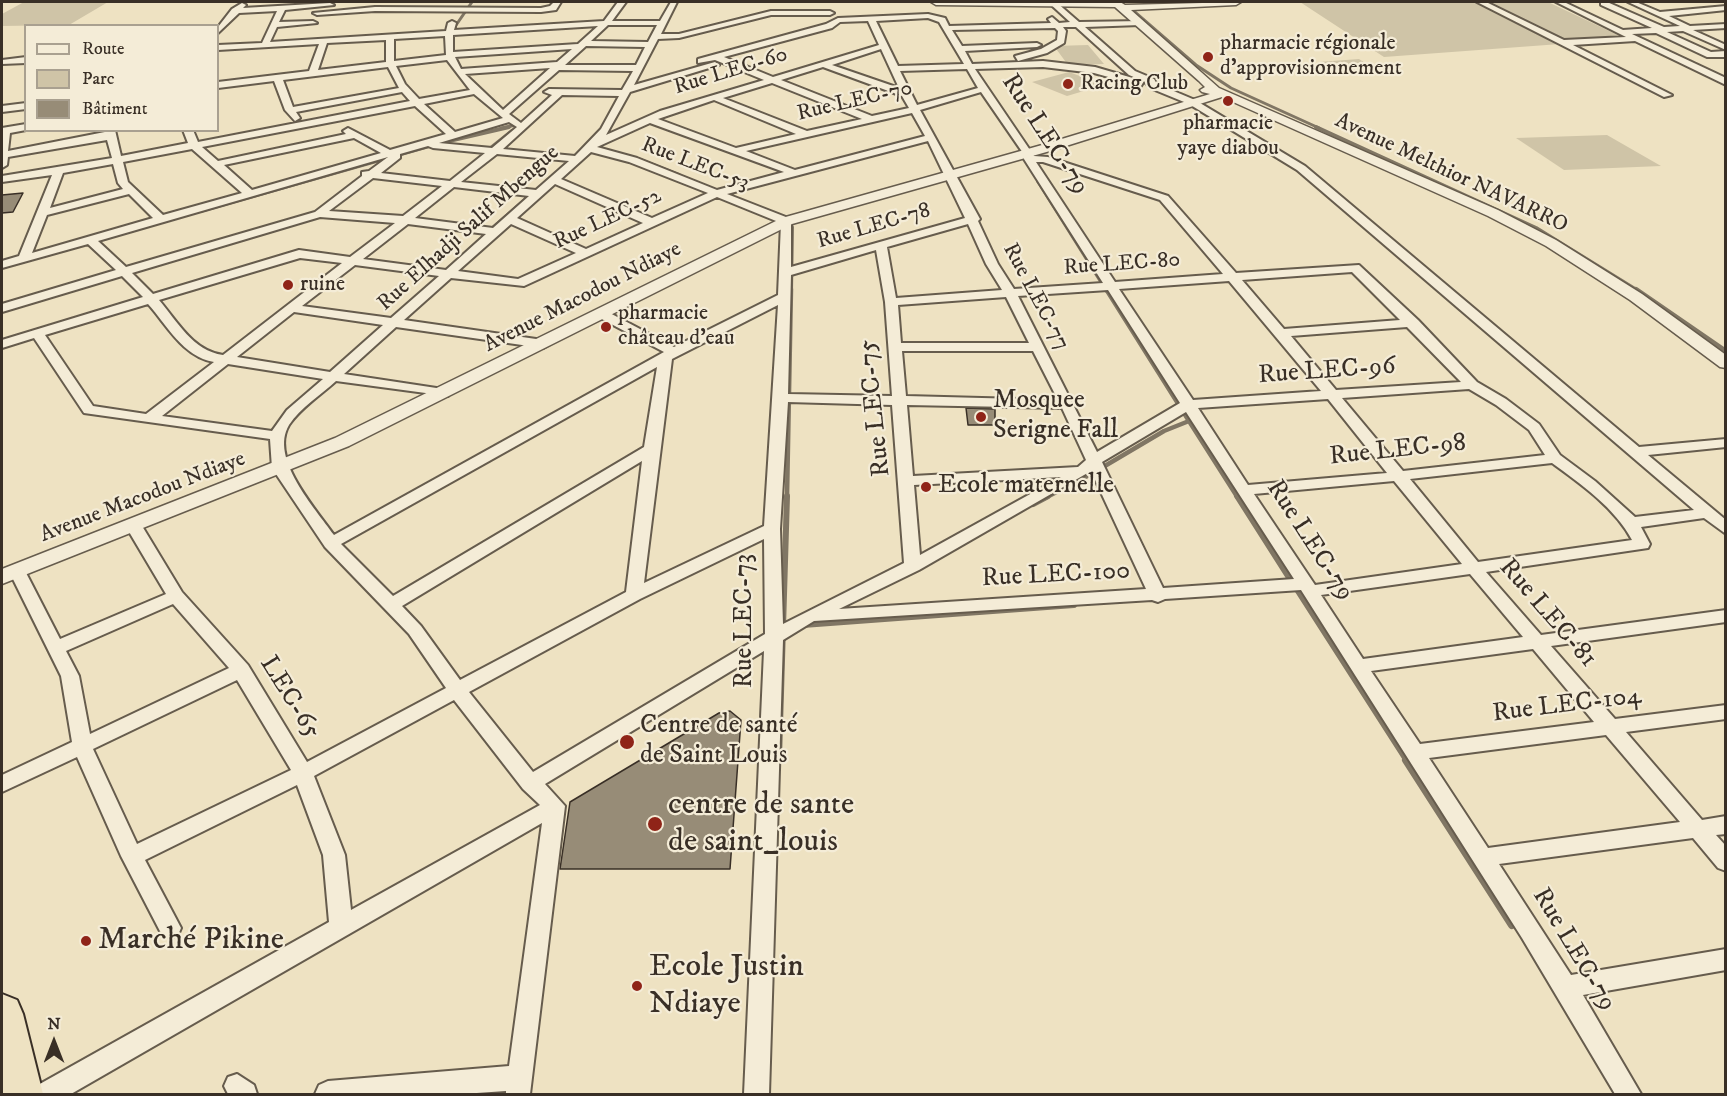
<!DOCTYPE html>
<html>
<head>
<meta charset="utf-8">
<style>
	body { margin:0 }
	#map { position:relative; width:1727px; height:1096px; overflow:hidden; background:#eee2c2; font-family:"IM FELL DW Pica",serif }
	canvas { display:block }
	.frame { position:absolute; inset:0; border:3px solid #392f26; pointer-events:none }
	.legend { position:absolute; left:24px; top:24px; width:195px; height:108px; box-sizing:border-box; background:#f4ecd7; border:2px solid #a9a090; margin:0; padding:8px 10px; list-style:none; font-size:18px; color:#392f26 }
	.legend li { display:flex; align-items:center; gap:12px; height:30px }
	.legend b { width:30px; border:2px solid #a9a090 }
	.north { position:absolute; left:24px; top:1012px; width:60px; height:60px; -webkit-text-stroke:4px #f4ecd7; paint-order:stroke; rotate:0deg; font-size:16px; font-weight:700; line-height:24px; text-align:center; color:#392f26 }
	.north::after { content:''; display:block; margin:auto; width:21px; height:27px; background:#392f26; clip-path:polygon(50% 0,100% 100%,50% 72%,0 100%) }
</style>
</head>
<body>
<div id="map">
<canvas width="1727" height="1096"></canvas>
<div class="frame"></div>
<ul class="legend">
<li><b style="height:8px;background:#f4ecd7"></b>Route</li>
<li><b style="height:16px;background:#cfc4a7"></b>Parc</li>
<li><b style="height:16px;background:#978c77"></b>Bâtiment</li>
</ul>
<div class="north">N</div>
</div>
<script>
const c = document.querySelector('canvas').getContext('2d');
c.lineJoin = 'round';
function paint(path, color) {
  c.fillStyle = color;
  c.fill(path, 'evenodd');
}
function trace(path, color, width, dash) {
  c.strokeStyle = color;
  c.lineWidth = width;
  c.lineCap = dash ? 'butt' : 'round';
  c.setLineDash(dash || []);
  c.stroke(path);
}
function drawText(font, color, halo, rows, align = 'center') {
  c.font = font + ' "IM FELL DW Pica",serif';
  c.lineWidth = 4.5;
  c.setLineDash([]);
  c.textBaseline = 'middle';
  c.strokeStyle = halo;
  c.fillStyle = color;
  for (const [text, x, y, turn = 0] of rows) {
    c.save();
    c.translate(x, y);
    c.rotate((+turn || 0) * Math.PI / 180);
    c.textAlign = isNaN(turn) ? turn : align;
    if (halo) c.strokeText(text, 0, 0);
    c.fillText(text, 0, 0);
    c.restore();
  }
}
const green = new Path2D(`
	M24,2h84l-39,23 -67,1v-12z
	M1300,2h177l83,42 -176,13z
	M1489,2h59l74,35 -61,2z
	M1088,45l16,19 -36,1 -14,-19z
	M1359,59l21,14 -41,3 -20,-14z
	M1069,72l35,13 -37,11 -35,-14z
	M1607,135l54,31 -97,4 -48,-32z`);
const streamFar4 = new Path2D(`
	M1129,7l67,58 35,23 88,40
	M454,56l-2,-25 20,-29
	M502,128l19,-4`);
const streamFar3 = new Path2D(`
	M1316,127l220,101 102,63
	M487,151l25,-20
	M638,159l41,16
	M1038,181l69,110
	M200,211l236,-67 73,-17
	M488,232l45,-39
	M791,291l1,-64`);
const streamFar2 = new Path2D(`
	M1106,289l83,132
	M1636,289l90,62
	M1098,470l66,-39 25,-10 49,77
	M787,498l4,-209
	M1045,498l52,-27`);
const streamFar1 = new Path2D(`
	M1237,496l56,88
	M1033,504l15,-8
	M1292,588h4l111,173
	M803,625l271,-20
	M779,759l8,-263`);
const stream = new Path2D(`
	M1406,760l106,165`);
const building = new Path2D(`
	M23,193l-10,19 -11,1v-18z
	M966,408l29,1v16h-27z
	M730,711l11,9 -11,149h-170l10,-67 149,-89z`);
const minor = new Path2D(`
	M554,2h7l-5,8 -15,2 -166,-1 -58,4 -4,-2 62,-6 166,1 9,-2z
	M618,2h8l-14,19h48l11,-19h6l-16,32h18l92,-23h59l4,2 -4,2h-59l-92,23 -21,1 -24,46 81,-23 4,3 -89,27 -24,43 54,-24 104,-31 -49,-20 -17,3v-4l128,-35 12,-6 90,-4 17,4 4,8 102,-3 -3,-4 4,-2 7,6 11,-1 -22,-20h8l23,20 64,-1 -3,4 -55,2 50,44 19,8 3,5 38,16 110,66 334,281 87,-8v8l-78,8 78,65v14l-22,-16 -63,9 9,17 -2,4 -162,24 55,63 185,-25v12l-175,24 64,73 111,-14v14l-100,13 76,88 24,-4v18l-10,1 10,11v25l-8,-3 -25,-30 -194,26 72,111 155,-26v21l-143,25 58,99h-26l-93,-156 -221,-348 -136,9 -7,3 -6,-2 -338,21 -31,19 -14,454h-25l20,-443 -219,133 20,22 -35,288h-24v-3l-44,3h-147l4,-9 9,-4 181,-15 33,-243 -471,271h-36l3,-9 291,-163 -6,-67 -26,-70 -152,75 36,68 -3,7 -8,3 -8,-3 -41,-79 -44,-99 -75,35v-17l70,-33 -11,-66 -52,-105 2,-4h12l37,72 106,-45 -41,-69 2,-4h12l43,71 66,73 59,97 139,-74 -37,-54 -84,-87 -53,-79 -2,-29 -186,-26 -50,-75 -32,10v-8l141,-43 -21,-21 -120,36v-8l114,-34 -28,-26 -86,24v-7l17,-5 33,-81 -50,7v-6l110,-18 -5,-18 -99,17 -1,8 -5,3v-40l24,-4v6l-16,3 -2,18 107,-21 6,26 67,-13 -5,-13h10l5,12 212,-41 -8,-9 -106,20 4,6 -5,3 -10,-11 -11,-29 -56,7v-6l91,-11 10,-27 -101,6v-5l44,-2 15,-32 -38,2 -21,20v-6l14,-18 10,-6 4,2 -3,3 87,-5 4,2 -49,5 -6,12 34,-1 4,2 -40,4 -7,15 176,-11 2,-8 4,-2 4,2 -2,7 150,-9zM928,18l11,4 25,42 -66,2 -22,-45zM868,21l11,24 -106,32 -49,-20 108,-29 8,-6zM608,25h49l-9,17 -57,-1zM598,26l-20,18 -125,8v-17zM1063,27h13l53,48 14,6 -48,-14 -52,-6 -71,3 -7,-13 72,-4 4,-2 -4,-2 -75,3 -10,-16 103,-2 3,3 -1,9 -16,9 -26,7 3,5 29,-8 17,-10 2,-12zM445,36l1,19 -52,6v-22zM386,40v22l-68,8 9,-27zM586,46l59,1 -9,18h-71zM572,49l-15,13 -96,7 -6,-12zM881,49l18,39 -67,-23zM447,60l23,30 -51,9 -14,-15 -9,-18zM388,67l11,21 -106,19 -10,-27zM823,67l79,29 7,12 -37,8 -91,-36zM1043,67l51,6 47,13 3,-5 6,7 39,16 108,66 397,340 -59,7 -40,-36 -35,-26 -21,-31 -33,-25 -29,-17 -59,-62 -59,-55 -123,8 -68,-77 -120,-39 -14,-1 -59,-87zM550,68l-47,42 -38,-36zM967,69l11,19 -61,17 -17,-34zM559,70l74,1 -11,19 -73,-1 -5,3 8,3 -31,28 -12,-9zM772,83l90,36 -55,12 -84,-33zM981,92l42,61 1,6 79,124 -89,6 -16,-25 -20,-43 2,-2 -60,-109zM474,94l29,24 -48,14 -31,-28zM562,95l57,1 -18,33 -26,27 -72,-7zM714,100l82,34 -60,14 -78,-29zM415,106l31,28 -56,16 -42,-22 -5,3 3,3 -128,27 -16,-14zM912,113l13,23 -130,34 -49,-19zM509,122l8,5 -25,21 -53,-5zM650,123l134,49 -67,18 -80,-32 -40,-11zM354,138l27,15 -129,37 -28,-25zM928,141l37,77 -174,49v-48l-64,-25zM428,146l5,2 52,5 -35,28 -69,-8 19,-15v-4zM192,149l50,44 -79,22 -35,-33 -5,-20zM591,152l38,10 79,31 -56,25 -91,-39zM497,154l72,7 -33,29 -75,-8zM388,157l-19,14 -7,1v4l-47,36 -189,55 -28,-26zM1036,162h7l117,38 63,74 -108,8zM113,164l5,19 5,6 -73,19 13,-35zM373,178l69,8 -39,30 -74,-5zM555,184l88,39 -57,26 -69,-31zM454,187l75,9 -36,32 -78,-10zM129,194l24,24 -121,35 15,-38zM717,197l64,26 -3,72 -104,52 -68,-36h-8v6l66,35 -330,183c-19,-27 -65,-77 -45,-110 11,-17 33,-31 47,-44l112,15 2,-3 -7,-4 -99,-15 52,-47 147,21 7,-4 -7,-4 -139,-20 47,-42 73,8zM320,217l75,6 -45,34 -51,-7 -146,44 -21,-21zM408,224l78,10 -40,36 -83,-11zM511,224l65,29 -58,26 -60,-8zM968,224l18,40 16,26 -106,8 -9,-51zM876,250l9,52 7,94 -104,-2 3,-119zM300,258l42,5 -119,92c-30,-4 -46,-34 -64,-55zM355,265l84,11 -48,42 -89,-12zM1352,272l48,48 -116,9 -42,-49zM1229,281l92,110 -128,9 -74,-111zM1108,290l72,113 -83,49 -79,-156zM1006,297l23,46h-128l-3,-38zM148,304c19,21 35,53 66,58l-68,52 -53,-8 -48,-71zM778,305l-14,221 -120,57 28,-224zM294,312l89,13 -53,47 -93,-15zM1407,327l54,55 -125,8 -45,-54zM902,351h131l25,49 -152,-4zM228,364l95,15 -36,31 -15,21 -110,-15zM657,367l-13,80 -251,149 -52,-52zM1469,389l27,16 33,25 16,25 -142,16 -61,-73zM1328,399l59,74 -139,12 -50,-77zM788,402l104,3 12,158 -121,61 -3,-95zM907,405l155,3 24,52 -8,7 -165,9zM1186,412l108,167 -131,9 -61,-126zM642,461l-16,131 -166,88 -39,-54 -19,-20zM1552,463c29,21 63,45 80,77l-154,22 -68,-83zM1091,471l55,118 -307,20 80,-39zM1061,477l-141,78 -6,-70zM1394,481l68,83 -147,21 -61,-91zM764,539l1,95 -232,138 -64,-80 171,-93zM1470,574l53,63 -160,22 -42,-64zM173,604l56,64 -139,66 -11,-58 -13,-25zM1533,649l61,73 -174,22 -49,-73zM237,680l54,90 -154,74 -44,-95zM454,700l69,89 17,16 -189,105 -6,-55 -31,-79zM1606,735l74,87 -192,26 -59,-90z
	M1477,2h9l78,38 62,-3 -70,-35h8l59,28 29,-2 -51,-23v-3h6l57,25 16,-1 -52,-24h8l24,10 66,-6v4l-57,6 21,10 36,-2v4l-33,2 33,15v5l-43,-19 -16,1 44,20 15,-1v6h-19l-51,-24 -24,1 94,44v7l-91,-44 -62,4 99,50 -8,2z
	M26,57v6l-24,1v-4z
	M26,103v6l-24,3v-6z
	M237,1074l17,11 3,9h-29l-4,-8 4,-9z`);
const tertiary = new Path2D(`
	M931,2h189l5,3 116,-3 -5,3 -105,5 88,78 279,122 58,30 86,54 84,61v13l-6,-1 -90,-67 -84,-54 -58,-30 -266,-119 -172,54 -258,73 -443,222 -347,138v-15l333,-131 447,-220 260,-73 168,-51 -8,-2 -2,-2 5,-3 -6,-6 -84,-74 -179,-2z`);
const trunk = new Path2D(`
	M2,994l15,6 6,14 20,80h-41z`);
const markers = [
	[1208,57,6,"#8f2418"],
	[1068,84,6,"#8f2418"],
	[1228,101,6,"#8f2418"],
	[288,285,6,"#8f2418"],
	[606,327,6,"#8f2418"],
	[981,417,6,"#8f2418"],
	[926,487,6,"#8f2418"],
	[627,742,8,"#8f2418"],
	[655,824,8,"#8f2418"],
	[86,941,6,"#8f2418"],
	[637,986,6,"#8f2418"]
];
const farPoinames = [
	["pharmacie régionale",1220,44],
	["d'approvisionnement",1220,69],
	["Racing Club",1080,84],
	["pharmacie",1228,124,"center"],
	["yaye diabou",1228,149,"center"],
	["ruine",300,285],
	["pharmacie",618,314],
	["château d'eau",618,339]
];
const farStreetnames = [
	["Rue LEC-60",731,72,-17],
	["Rue LEC-70",855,102,-13],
	["Rue LEC-53",695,165,21],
	["Avenue Melthior NAVARRO",1451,174,25],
	["Rue LEC-52",608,220,-25],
	["Rue LEC-78",874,227,-16],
	["Rue Elhadji Salif Mbengue",469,229,-42],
	["Rue LEC-80",1122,265,-4],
	["Rue LEC-77",1035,297,62],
	["Avenue Macodou Ndiaye",583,298,-27],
	["Avenue Macodou Ndiaye",143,498,-21]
];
const streetNames = [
	["Rue LEC-79",1044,135,57],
	["Rue LEC-96",1327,372,-4],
	["Rue LEC-75",876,408,-96],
	["Rue LEC-98",1398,451,-6],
	["Rue LEC-79",1309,541,57],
	["Rue LEC-100",1056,576,-3],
	["Rue LEC-81",1547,614,49],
	["Rue LEC-73",746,621,-90],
	["LEC-65",289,698,58],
	["Rue LEC-104",1567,706,-7],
	["Rue LEC-79",1573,950,59]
];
const poiNames = [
	["Mosquee",993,402],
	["Serigne Fall",993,432],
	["Ecole maternelle",938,487],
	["Centre de santé",640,727],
	["de Saint Louis",640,757]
];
const nearPoinames = [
	["centre de sante",668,806],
	["de saint_louis",668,843],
	["Marché Pikine",98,941],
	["Ecole Justin",649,968],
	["Ndiaye",649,1005]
];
paint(green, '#cfc4a7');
trace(streamFar4, '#807664', 3);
trace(streamFar3, '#807664', 4);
trace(streamFar2, '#807664', 4.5);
trace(streamFar1, '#807664', 6);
trace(stream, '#807664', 8);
paint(building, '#978c77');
trace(building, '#392f26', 1.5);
trace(minor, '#665c4d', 4);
trace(tertiary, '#665c4d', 3);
trace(trunk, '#392f26', 4);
paint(minor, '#f4ecd7');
paint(tertiary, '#f4ecd7');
paint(trunk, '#eee2c2');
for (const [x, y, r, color] of markers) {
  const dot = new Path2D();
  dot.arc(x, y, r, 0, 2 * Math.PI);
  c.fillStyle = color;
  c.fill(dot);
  trace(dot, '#f4ecd7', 2);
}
drawText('22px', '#392f26', '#f4ecd7', farPoinames, 'left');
drawText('22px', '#392f26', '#f4ecd7', farStreetnames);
drawText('26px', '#392f26', '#f4ecd7', streetNames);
drawText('26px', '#392f26', '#f4ecd7', poiNames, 'left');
drawText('32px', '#392f26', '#f4ecd7', nearPoinames, 'left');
</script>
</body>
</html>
